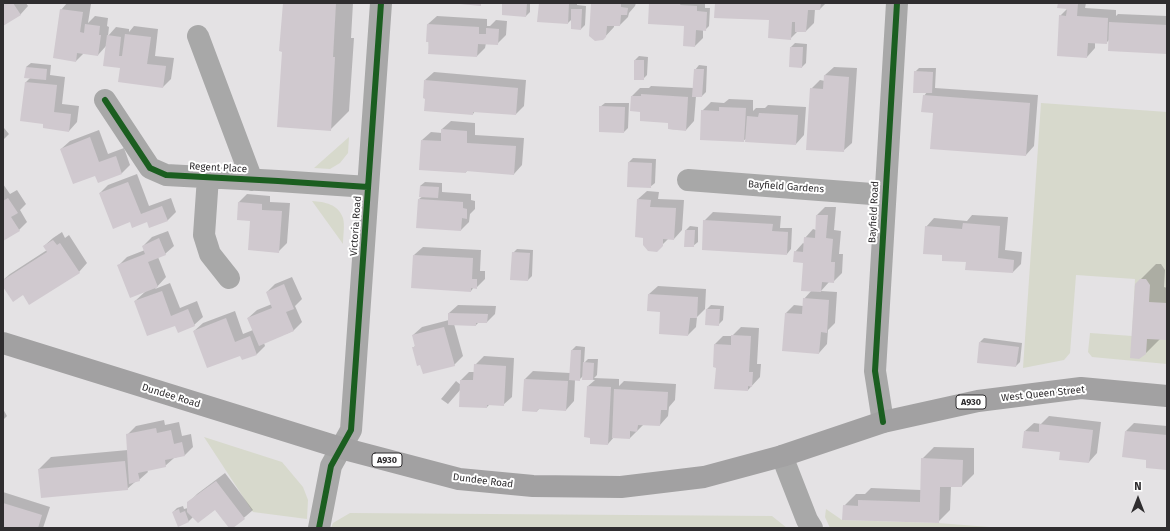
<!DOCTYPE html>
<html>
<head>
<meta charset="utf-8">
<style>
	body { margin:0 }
	#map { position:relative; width:1170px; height:531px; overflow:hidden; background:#e4e2e4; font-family:"Fira Sans",sans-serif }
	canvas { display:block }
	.frame { position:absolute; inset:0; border:4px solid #2f2d2f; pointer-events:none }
	.north { position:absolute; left:1118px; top:479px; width:40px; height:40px; -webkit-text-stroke:3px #fff; paint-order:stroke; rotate:0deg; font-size:11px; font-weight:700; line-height:16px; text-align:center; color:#2f2d2f }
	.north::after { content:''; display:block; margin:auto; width:14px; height:18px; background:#2f2d2f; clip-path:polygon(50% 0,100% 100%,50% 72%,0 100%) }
</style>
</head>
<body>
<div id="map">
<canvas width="1170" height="531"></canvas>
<div class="frame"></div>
<div class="north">N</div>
</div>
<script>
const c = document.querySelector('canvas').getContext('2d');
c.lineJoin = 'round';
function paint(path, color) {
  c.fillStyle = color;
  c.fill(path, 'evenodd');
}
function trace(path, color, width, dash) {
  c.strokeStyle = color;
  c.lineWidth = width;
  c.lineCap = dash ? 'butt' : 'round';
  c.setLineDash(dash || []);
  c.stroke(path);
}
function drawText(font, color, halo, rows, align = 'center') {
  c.font = font + ' "Fira Sans",sans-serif';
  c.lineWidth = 4;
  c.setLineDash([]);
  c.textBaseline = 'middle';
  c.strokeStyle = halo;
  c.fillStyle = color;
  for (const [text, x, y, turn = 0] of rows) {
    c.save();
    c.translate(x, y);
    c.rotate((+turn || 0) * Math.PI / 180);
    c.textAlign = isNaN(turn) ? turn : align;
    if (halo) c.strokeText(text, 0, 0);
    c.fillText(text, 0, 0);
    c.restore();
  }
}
const green = new Path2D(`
	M1041,103l126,9v252l-75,-7 -4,-5 2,-19 42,3 3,-57 -59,-4 -6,78 -6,7 -41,8z
	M349,137l-1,16 -8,10 -10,6 -16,-1z
	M312,201c13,1 26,3 31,17 2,7 0,19 0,26z
	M204,437l78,25 21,25 5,13 -1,19 -54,-7z
	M826,509l16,11 96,3 64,5h-172l-5,-11z
	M350,513l422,3 15,12h-456l2,-5z`);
const shadow = new Path2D(`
	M3,3h23l2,3 -8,9 -17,10z
	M67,3l24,1 -3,19 7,-7 13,2 -1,8 2,1 -1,9 8,-9 13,2v3l5,-6 24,3 -3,27 19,2 -3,21 -8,8 -41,-20 -16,-21 -8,9 -14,-2 -8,8 -15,-51z
	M284,3h69l-2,35h3l-5,73 -19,19 -47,-79z
	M503,3h27v9l-4,4z
	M540,3h37v2l9,1 -1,19 -4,4 -9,-10 -4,4z
	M592,3h44l-1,3 -6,7 -1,4 -8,8h-6v2l-11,12z
	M650,3h55v5h5l-1,18 -4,4h-2v8l-8,8 -10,-21z
	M716,3h110l-6,6h-5l-1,14 -8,8h-8l-8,8 -20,-20z
	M1059,3h27l-1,5 31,2v6l2,-2 49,2v37l-58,-13 -3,3 -11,-1v6l-8,9 -27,-41 8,-8z
	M437,16l50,3v7h3l6,-6 11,1 -1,14 -9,9 -11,-1 -1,5 -8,8 -48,-3 -1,-29z
	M795,43l12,1 -1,19 -4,4 -11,-20z
	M639,56l9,1 -1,18 -4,4 -8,-19z
	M31,63l20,2 -1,10 15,2 -3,27 17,2 -2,16 -8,9 -25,-8 -23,-3 5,-38 5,-5 -5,-10z
	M699,65l8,1 -1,26 -4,4h-6l-2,25 -8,9 -17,-1v-7l-27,-11 -10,-15 8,-8h9l2,-2 43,2 1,-18z
	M834,67l23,1 -5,75 -9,8 -32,-62 9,-9 5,1v-6z
	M919,68h17l-1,20 103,7 -4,51 -8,9 -92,-43 -10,-16 3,-4 -12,-20z
	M434,72l92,8 -2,26 -8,8 -41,-3 -2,3 -48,-34z
	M729,99l24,1v11l3,-3h9l3,-3 38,2 -2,28 -8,9 -49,-6 -4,3 -41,-30 9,-9 13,1z
	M605,103h24l-1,25 -4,4 -24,-25z
	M451,121l24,2v12l49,3 -2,27 -8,9 -46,-4 -2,2 -44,-32 9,-8 11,1v-4z
	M4,128l5,6 -6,6v-11z
	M99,130l9,24 16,-6 6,17 -8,8 -24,9 -2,-8 -35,-25 9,-8z
	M633,158l23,1 -1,24 -5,4 -21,-25z
	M137,174l12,32 22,-8 5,14 -8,8 -18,7 -2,-6h-17l-31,-28 8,-8z
	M425,182l17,1v9l29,2v6l4,1v8l-5,5 -1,8 -8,8 -42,-31 4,-3 -3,-10z
	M3,184l7,10 7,-4 9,14 -6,6 7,12 -8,8 -16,10z
	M647,191l12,1 -1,7 26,1 -2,30 -8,9 -5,-1 -13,13 -12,-14 -6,-38z
	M247,194l23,2v6l20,1 -3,40 -9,9 -27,-32 -12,-18z
	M825,207h11l-2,23 7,1 -2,23h4l-1,19 -9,9h-4l-8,9 16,1 -2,31 -7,7 -1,14 -8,9 -33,-40 8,-8 9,1 1,-7 8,-9 -8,-28 -9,-10 8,-9 2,1v-6l8,-9 3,1 1,-15z
	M713,212l68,4 -1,12h12l-1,21 -4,5 -83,-33z
	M972,215l36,2 -3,33 17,2 -1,12 -8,8 -46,-11 -41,-34 8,-9 33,3z
	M690,226l8,1v15l-5,4 -7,-16z
	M168,231l6,15 -9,8 -7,3 8,20 -11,12 15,-6 10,25 17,-7 6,16 -9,8 -19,-1 -40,-23 11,-10 -27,-26 8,-8 18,-7 -2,-4 9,-9z
	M62,232l3,6 4,-3 18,28 -8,9 -56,22 -20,-9v-5l7,-6 37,-24 -3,-4 9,-8z
	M423,247l58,3 -1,21h5v8l-9,9 -2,-1 -3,4 -59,-4 2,-32z
	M517,249l16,1 -1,26 -4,4 -15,-27z
	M1156,264h5l4,6 -1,17 3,1v51h-7l-14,14 -10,-69z
	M292,277l10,22 -7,7 7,16 -9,9 -29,12 1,3 -8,8h-16l-47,-23 9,-8 32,-12 8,23 10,-4 -5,-12 9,-8 15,-6 -5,-12 8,-8z
	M658,286l48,3 -1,20 -8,8 -1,10 -8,8 -26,-24 -13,-17z
	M458,305l38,1 -1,8 -8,8h-8l-3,3 -22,-1 9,32 -9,9 -41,-17 3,-3 -3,-10 9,-8 27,-7v-7z
	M711,305l13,1 -1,14 -5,5 -11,-16z
	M741,327l18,1 -2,36h4l-1,13 -12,13 -31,-23 -2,-23 8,-8h9z
	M984,338l38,5 -2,19 -4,4 -36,-24z
	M576,346l9,1 -1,16 4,-4h10l-1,16 -3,3 25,1v7l5,-5 52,3 -1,16 -6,7 -1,9 -8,9 -16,-1 -14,14 -16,-1 -6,7 -20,-58 7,-6 -12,-1v-3l-4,4h-4l-1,21 -8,9 -26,-2 -3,3 -12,-32 8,-8 37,2 2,-23z
	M484,356l30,2 -2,39 -9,8 -13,-1 -3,3 -26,-18 -13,15 -7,-5 15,-18 5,4v-5l8,-8h6v-7z
	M3,409l4,7 -4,4z
	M1049,416l52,6 -4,31 -8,9 -28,-11 -36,-20 9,-8 7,1z
	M164,420l1,5 14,-3 3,14 9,-2 2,13 -8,8 -11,3 -9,8 -18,4 1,2 -9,8 -4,2 -8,7 -88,-20 12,-12 77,-7 -1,-15 9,-9z
	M1134,423l33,3v43l-19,-10 -22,-28z
	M934,447l40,1v26l-12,12h-11l-1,24 -12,12 -94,-16 12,-12h9l6,-6 50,2 1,-31z
	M225,473l28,37 -21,18h-2l-15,-19 -22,8 -4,4 -10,4 -6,-13 4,-4 6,-2 1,3 4,-1v-5l9,-9z
	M3,492l47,15 -7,21h-40z`);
const building = new Path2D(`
	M3,3h10l8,12 -18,11z
	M283,3h53l-3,54h2l-4,74 -54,-4 5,-75 -3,-1z
	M460,3h21v3l-21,-2z
	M502,3h25l-1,14 -24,-2z
	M539,3h30l-1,21 -31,-2z
	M591,3h30v4l7,1 -1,7h-6l-1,11h-13l-1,11 -3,3 -8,1 -6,-5z
	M649,3h32l-1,2 17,1v5l10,1 -1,19 -10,-1 -1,17 -12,-1 1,-20 -36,-2z
	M715,3h106l-1,7h-12l-2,22h-11v-10h-3l-1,18 -23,-2 1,-18 -55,-2z
	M1058,3h20l-1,13 31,2 -1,26 -19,-1 -1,15 -30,-2 2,-41 7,1 1,-7 -10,-1z
	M60,9l23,3 -3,20 4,1 1,-9 15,2 -1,9h2l-3,21 -21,-3 -1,9 -23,-4z
	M571,9h11l-1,21 -10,-1z
	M1109,22l58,3v29l-59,-3z
	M427,24l52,3v7h7v-6l13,1 -1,16 -20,-1 -1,13 -49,-3 1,-12h-3z
	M125,34l26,3 -4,27 19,2 -3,22 -45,-6 2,-14 -17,-2 4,-31 14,2 -2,19h3z
	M790,47h13l-1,21 -13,-1z
	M634,60h10v20h-10z
	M26,67l21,2 -1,11 -22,-2z
	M694,69h10l-2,28h-10z
	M914,71l19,1 -1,21h-19z
	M824,75l25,2 -5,75 -38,-2 4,-62 13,1z
	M424,80l94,8 -2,27 -43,-3v3l-49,-4 1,-12 -2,-1z
	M25,82l32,3 -3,27 17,2 -2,18 -26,-4v-4l-23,-3z
	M641,94l47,3 -2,34 -18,-2v-6l-28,-2v-9l-10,-1 1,-15h10z
	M923,95l107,8 -4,53 -96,-7 3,-36 -12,-1z
	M599,106l26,1 -1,26 -25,-1z
	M719,107l27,1 -2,34 -44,-2 1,-30 18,1z
	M759,113l39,2 -2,30 -51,-3 2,-26 11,1z
	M441,129l26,2v12l49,3 -2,29 -48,-4v2l-47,-3 2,-30 20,1z
	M90,137l9,25 17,-6 6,18 -24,9 -3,-7 -22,8 -13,-35z
	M628,162l24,1 -1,25 -24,-1z
	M128,182l13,32 21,-8 6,15 -19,7 -2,-6 -15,6 -2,-6 -17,7 -14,-36z
	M420,186l19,1 -1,11 -19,-1z
	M8,198l10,15 -7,4 9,14 -17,10v-40z
	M418,199l45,3v6l4,1v10l-5,-1 -1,13 -45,-3z
	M637,199l14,1 -1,7 26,1 -2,32 -11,-1v7l-6,6 -9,-1 -5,-6v-7l-8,-1z
	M238,202l24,2v6l20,1 -3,42 -31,-3 2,-29 -13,-1z
	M816,215h12l-2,23 7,1 -2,23h4l-1,21 -12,-1 -1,10 -20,-1 2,-28 -10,-1 1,-11 9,1 1,-15 11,1z
	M703,220l70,4 -1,7 16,1 -1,23 -85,-5z
	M963,223l37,3 -2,32 16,2 -1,13 -48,-3 1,-8 -24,-1v-6l-19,-1 2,-28 37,3z
	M685,230h10l-1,17h-10z
	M159,238l7,17 -18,7 10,25 -28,11 -13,-33 28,-11 -3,-8z
	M53,240l4,5 3,-2 20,30 -51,32 -6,-10 -10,7 -10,-15v-7l44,-28 -4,-6z
	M512,252l18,1 -2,28 -18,-1z
	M413,255l60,3 -1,21h5v10l-6,-1v4l-60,-4z
	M1140,279h6l4,6 -1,17 18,1v37l-20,-1 -1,15 -7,5 -9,-1 5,-74z
	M284,284l10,25 -8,3 8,19 -35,15 -12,-28 25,-10 -6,-16z
	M162,291l9,25 17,-7 7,17 -17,7 -3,-7 -28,10 -13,-35z
	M648,294l50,3 -1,21h-7l-2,18 -29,-2 1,-22 -13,-1z
	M803,298l26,2 -2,33 -6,-1 -2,22 -37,-3 3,-38 17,1z
	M706,309h14l-1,17 -14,-1z
	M448,313l40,1 -1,9h-11v3l-28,-1z
	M226,318l9,24 15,-6 7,19 -15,5 -2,-4 -33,12 -14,-37z
	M444,327l11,39 -32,8 -3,-9 -3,1 -5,-19h3l-3,-12z
	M731,335l20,1 -2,36h4l-1,15 -4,-1v5l-34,-2 2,-21 -3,-1 1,-23 17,1z
	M979,342l40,5 -3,20 -39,-4z
	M571,350h10l-1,31 -11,-1z
	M583,362l11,1 -1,17h-11z
	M474,364l32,2 -2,40 -17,-1v3l-28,-1 1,-27h13z
	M524,379l44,2 -2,30 -28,-2 -1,3 -15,-1z
	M587,386l24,1 -3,58 -18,-1v-6l-6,-1z
	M614,389l54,3 -1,18h-6l-1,16 -22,-1 -1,7 -7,-1v8l-18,-1z
	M1039,424l54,6 -4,33 -30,-3 1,-8 -38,-4 2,-17 15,1z
	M156,428l1,5 14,-3 3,14 8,-2 3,14 -20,4 1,7 -28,6 2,8 -11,3 -3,-50z
	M1125,431l42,4v35l-21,-2v-8l-24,-3z
	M921,458l42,2 -1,27h-22l-1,36 -97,-3 1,-15 15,1v-6l62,2z
	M125,461l3,29 -87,8 -3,-29z
	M216,481l29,38 -12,9h-4l-14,-18 -17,13 -11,-11v-10z
	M3,503l39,12 -4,13h-35z
	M179,509l1,4 5,-2 4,11 -11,5 -6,-15z`);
const minor = new Path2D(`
	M198,36l54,144
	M105,100l45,68 16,7 112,6 90,6
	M208,177l-4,58 6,19 19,24
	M688,180l197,15
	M883,422l-8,-51 22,-368
	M782,456l25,64 5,8
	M319,528l12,-62 20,-36 30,-427`);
const primary = new Path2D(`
	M3,343l338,105 118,31 74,7 88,1 83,-10 78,-21 101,-34 95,-21 103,-13 86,8`);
const cycleway = new Path2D(`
	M105,100l45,68 16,7 112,6 90,6
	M883,422l-8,-51 22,-368
	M319,528l12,-62 20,-36 30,-427`);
const shields = [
	[971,402,30],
	[387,460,30]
];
const shieldNames = [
	["A930",971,402],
	["A930",387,460]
];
const streetNames = [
	["Regent Place",218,168,3],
	["Bayfield Gardens",786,187,4],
	["Bayfield Road",874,212,-87],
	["Victoria Road",356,226,-86],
	["West Queen Street",1043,394,-6],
	["Dundee Road",171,396,17],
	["Dundee Road",483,481,7]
];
paint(green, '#d7d9cc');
paint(shadow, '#0003');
paint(building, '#d0c9cf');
trace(minor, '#a8a8a8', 22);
trace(primary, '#a2a1a2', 22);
trace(cycleway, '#1b5e20', 6);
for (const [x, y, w] of shields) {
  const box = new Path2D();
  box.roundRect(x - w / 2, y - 7, w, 14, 3);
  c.fillStyle = '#fff';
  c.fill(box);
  trace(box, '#2f2d2f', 1);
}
drawText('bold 9px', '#2f2d2f', null, shieldNames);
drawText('10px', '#2f2d2f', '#fff', streetNames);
</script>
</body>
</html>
